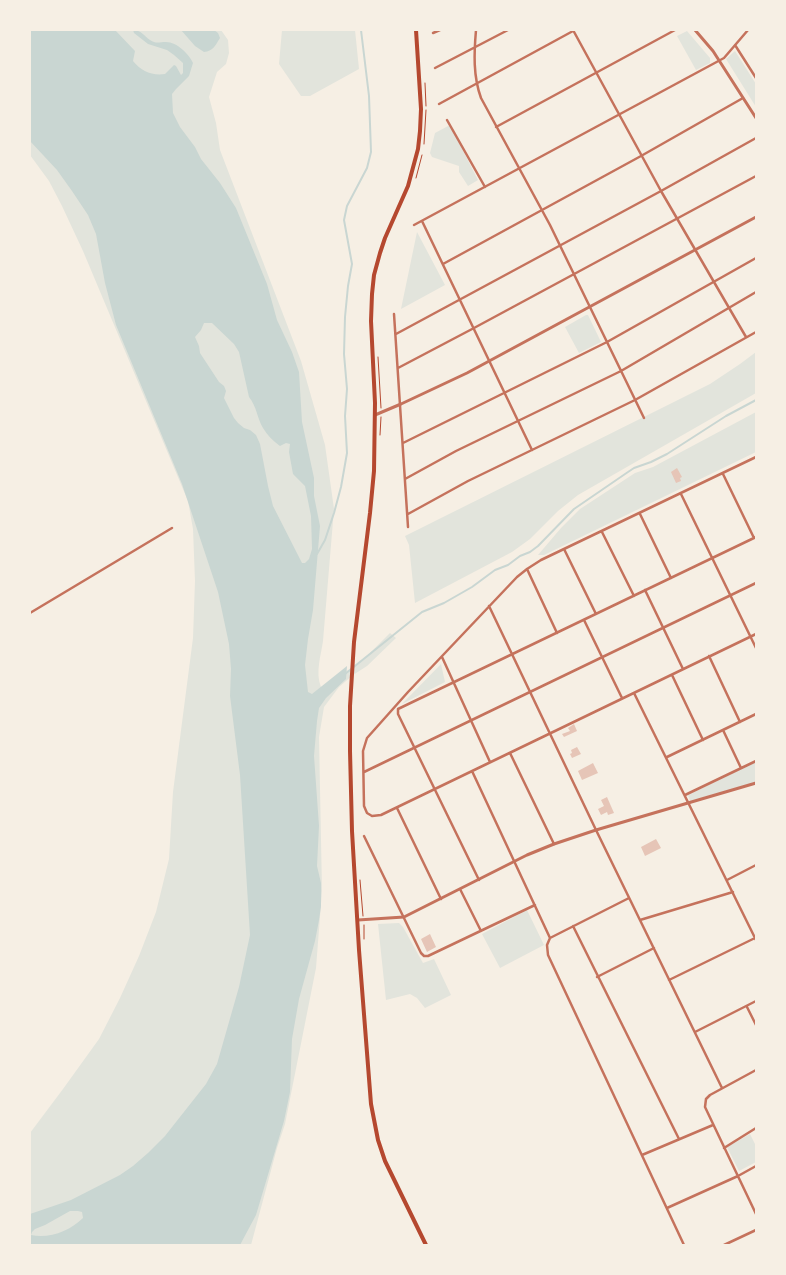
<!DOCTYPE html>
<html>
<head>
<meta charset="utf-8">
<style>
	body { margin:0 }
	#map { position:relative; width:786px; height:1275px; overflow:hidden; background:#f6efe4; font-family:"PT Serif",serif }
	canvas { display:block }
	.frame { position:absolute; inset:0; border:31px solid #f6efe4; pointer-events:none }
</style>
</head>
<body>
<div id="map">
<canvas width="786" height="1275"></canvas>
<div class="frame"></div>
</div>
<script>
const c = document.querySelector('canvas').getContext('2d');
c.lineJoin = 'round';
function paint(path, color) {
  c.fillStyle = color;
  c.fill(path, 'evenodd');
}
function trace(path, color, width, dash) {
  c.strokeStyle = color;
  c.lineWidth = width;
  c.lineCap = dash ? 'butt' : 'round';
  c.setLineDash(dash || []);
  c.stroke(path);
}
const green = new Path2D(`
	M30,30h191l7,10 1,13 -3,11 -9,8 -8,25 7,26 4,27 81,211 24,84 9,64 -11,132c-2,14 -8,32 -2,46l20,-12 23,-16 26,-26 6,5 -29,28 -14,9 -14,12 -15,20 -5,30 3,154 -6,77 -31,156 -8,24 -26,97h-221v-112l33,-44 36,-50 21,-41 19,-42 17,-44 13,-53 4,-67 20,-154 2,-57 -2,-52 -5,-28 -105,-250 -21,-45 -13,-25 -19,-26z
	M282,30h73l4,39 -49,27h-9l-22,-32z
	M687,31l23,27v5l-14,7 -19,-34z
	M735,51l21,33v23l-30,-48z
	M450,125l28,55 -10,6 -9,-14v-6l-27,-9 -2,-4 5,-20z
	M417,232l28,53 -44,24z
	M586,315h2l13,27 -22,11 -14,-26z
	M756,352v41l-178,102 -20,16 -28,28 -18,13 -97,51 -6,-58 -4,-9 305,-152 30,-20z
	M756,412v40l-212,103h-6l23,-27 19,-19 55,-36 18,-6z
	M441,664l4,18 -43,22z
	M756,762v20l-66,19 -2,-6z
	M527,910l17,35 -44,23 -18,-34z
	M399,923l4,4 20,36 11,-4 17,36 -26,13 -8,-10 -7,-4 -24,6 -8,-76z
	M750,1134l6,12v16l-17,9 -12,-24z`);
const water = new Path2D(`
	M30,30h85l20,21 -2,10c8,10 19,15 32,13l9,-9 2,1 5,9 2,-2v-10l-9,-8 -7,-5 -19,-6 -14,-11 -1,-3c8,0 11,6 17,10 6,4 9,2 16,2 11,0 23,12 27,21l-4,13 -13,13 -4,5 1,19 7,14 15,20 6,12 19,24 16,25 31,76 10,36 15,32 7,20 3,50 12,56v18l6,30 -7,84 -5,29 -3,26 3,27 4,2 35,-28 -1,13 -20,19 -7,10 -2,13 -3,35 5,70 -2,40 4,17v23l-2,14 -4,21 -16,58 -7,40 -2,53 -6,29 -28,94 -16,30h-210v-31l41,-14 49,-25 13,-9 15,-13 17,-17 41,-52 11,-20 22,-77 11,-52 -10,-160 -10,-79 1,-27 -2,-25 -11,-52 -36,-108 -66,-159 -11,-42 -9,-49 -8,-19 -16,-24 -15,-21 -27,-29zM204,323h8l22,21 5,8 10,45c8,10 8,21 14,31 4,7 10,13 17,18l6,-3 4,1 -1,8 4,22 12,12 6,30 1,33 -3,10 -4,4h-3l-29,-57 -5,-20 -8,-42 -4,-9 -6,-5 -6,-2 -6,-5 -4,-5 -10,-20 2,-7 -2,-5 -5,-4 -19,-29 -1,-7 -4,-9 6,-7zM70,1211h8l4,1 1,6c-13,13 -34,21 -52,17l1,-3 3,-3 10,-4z
	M181,30h33l4,3 2,5c-5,8 -7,13 -16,14l-9,-6z`);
const stream = new Path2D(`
	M317,554l8,-14 9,-27 7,-26 6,-34 -2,-37 2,-27 -3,-35 1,-37 3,-31 4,-22 -8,-44 3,-14 20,-38 4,-16 -2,-56 -8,-66
	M345,674l77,-62 22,-9 28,-16 23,-17 13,-5 12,-9 10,-4 8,-6 36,-37 54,-37 6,-4 17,-6 16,-8 59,-38 30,-16`);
const building = new Path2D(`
	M677,468l5,9 -2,1 1,3 -5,2 -5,-11z
	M574,724l3,7 -13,6 -2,-3 8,-3 -2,-3z
	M577,747l4,7 -9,4 -2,-4 2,-1 -1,-3z
	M593,763l5,10 -16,7 -4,-9z
	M607,797l7,16 -6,2 -1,-3 -6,3 -3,-6 6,-3 -3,-6z
	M656,839l5,9 -16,8 -4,-9z
	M430,934l6,13 -9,5 -6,-13z`);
const path = new Path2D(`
	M425,83l1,23
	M424,144l2,-34
	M416,178l6,-23
	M378,357l3,51
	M380,435l1,-18
	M360,880l3,36
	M364,925v14`);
const minor = new Path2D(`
	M476,30c-2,23 -3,46 5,68l69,127 94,193
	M573,30l88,161 85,146
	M433,33l7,-3
	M735,45l21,33
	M435,68l73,-38
	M439,104l134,-73
	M447,120l38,67
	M496,127l179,-97
	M422,221l110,229
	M414,225l310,-167 24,-28
	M443,264l198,-108 102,-58
	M394,314l14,213
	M396,334l265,-143 95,-53
	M398,368l76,-40 282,-152
	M403,443l204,-101 149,-84
	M756,457l-215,103 -14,9 -10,8 -109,115 -41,46 -4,13 1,55 3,7 5,3 9,-1 375,-181
	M723,474l31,64
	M405,479l51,-28 165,-80 135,-79
	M681,494l75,154
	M408,514l60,-33 167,-81 121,-68
	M640,514l31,64
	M602,532l32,64
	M564,549l32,65
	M527,569l30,64
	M645,590l38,79
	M489,606l107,224 126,258
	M30,613l142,-85
	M584,620l38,78
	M709,656l31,66
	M442,657l48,105
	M672,675l31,65
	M634,693l122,247
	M723,730l18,38
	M510,753l44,91
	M667,757l89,-43
	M472,771l78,167 -3,7 1,10 136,290
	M364,772l392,-189
	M685,795l71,-34
	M397,808l44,91
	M364,836l57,117 3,3h4l107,-51
	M479,880l-81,-166v-5l358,-172
	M727,880l29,-15
	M460,889l21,42
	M640,920l93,-28
	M573,926l106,213
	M550,938l79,-40
	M597,977l57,-29
	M669,980l86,-42
	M747,1007l9,18
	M695,1032l61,-31
	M756,1070l-46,25 -4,4 -1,8 51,107
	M724,1148l32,-20
	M642,1155l71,-30
	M667,1208l71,-32 18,-10
	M724,1245l32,-15`);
const tertiary = new Path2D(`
	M695,30l18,21 43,67
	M375,415l26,-11 66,-31 289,-156
	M358,920l46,-3 123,-62 27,-11 42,-14 160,-47`);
const primary = new Path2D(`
	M416,30l5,79 -1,22 -2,18 -10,37 -23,52 -5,15 -6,22 -2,19 -1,27 4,82 -1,68 -4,42 -16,129 -4,64v45l2,80 7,119 12,154 7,36 7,21 41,84`);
paint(green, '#e2e4dc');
paint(water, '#c9d6d2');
trace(stream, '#c9d6d2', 2);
paint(building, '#e6c5b7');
trace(path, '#b5482f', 1);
trace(minor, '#c5725c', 2.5);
trace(tertiary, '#c5725c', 3);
trace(primary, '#b5482f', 4);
</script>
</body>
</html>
